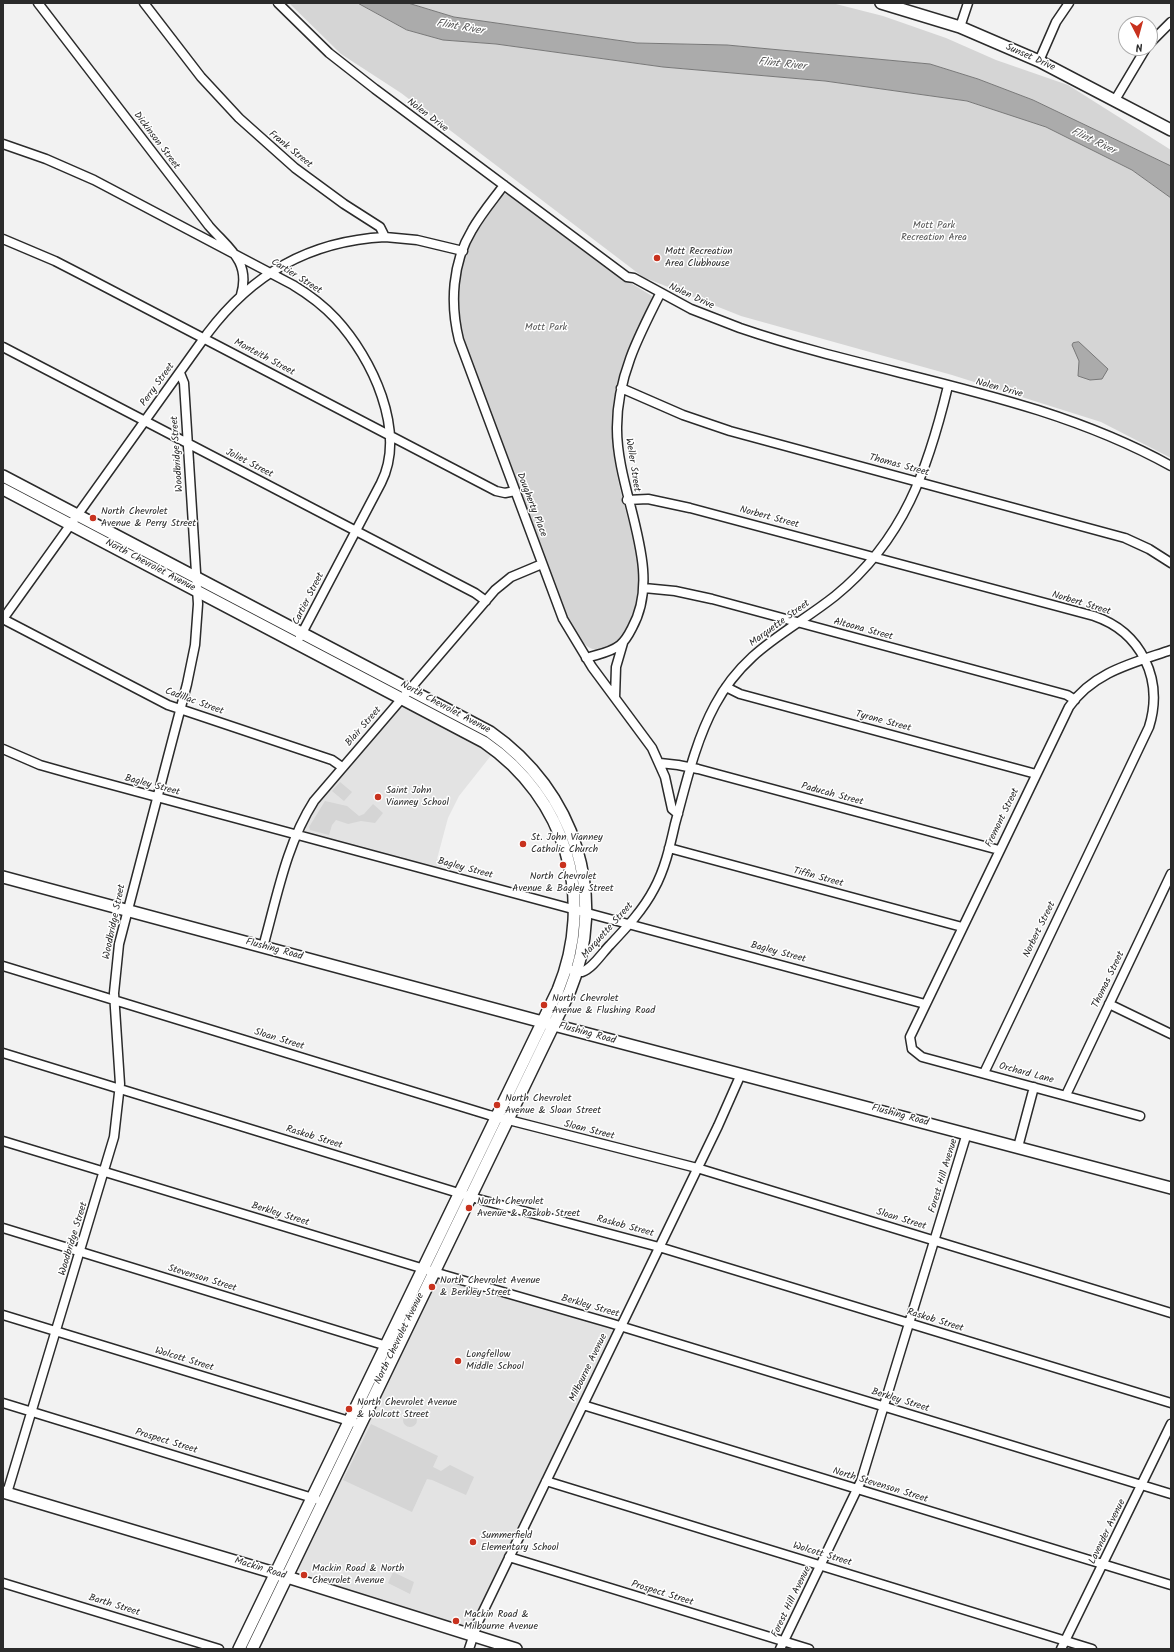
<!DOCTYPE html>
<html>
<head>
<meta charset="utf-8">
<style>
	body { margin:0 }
	#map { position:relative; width:1174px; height:1652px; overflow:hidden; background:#f2f2f2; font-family:Kalam,sans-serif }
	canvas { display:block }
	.frame { position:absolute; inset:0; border:4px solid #2b2b2b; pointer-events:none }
	.north { position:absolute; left:1118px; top:16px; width:40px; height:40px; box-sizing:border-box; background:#fff; border:1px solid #aaa; border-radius:50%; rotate:174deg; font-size:11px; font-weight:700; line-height:16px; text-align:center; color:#2b2b2b }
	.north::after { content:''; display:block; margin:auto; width:14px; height:18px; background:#c8321e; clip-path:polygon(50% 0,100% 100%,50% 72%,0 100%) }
</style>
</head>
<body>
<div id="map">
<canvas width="1174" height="1652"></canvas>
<div class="frame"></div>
<div class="north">N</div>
</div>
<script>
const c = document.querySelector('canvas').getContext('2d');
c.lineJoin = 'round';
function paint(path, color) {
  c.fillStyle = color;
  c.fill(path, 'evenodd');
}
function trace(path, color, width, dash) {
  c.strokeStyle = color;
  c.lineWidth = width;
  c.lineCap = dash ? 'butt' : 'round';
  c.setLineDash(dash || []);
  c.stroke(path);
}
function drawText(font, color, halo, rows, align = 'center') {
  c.font = font + ' Kalam,sans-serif';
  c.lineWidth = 3;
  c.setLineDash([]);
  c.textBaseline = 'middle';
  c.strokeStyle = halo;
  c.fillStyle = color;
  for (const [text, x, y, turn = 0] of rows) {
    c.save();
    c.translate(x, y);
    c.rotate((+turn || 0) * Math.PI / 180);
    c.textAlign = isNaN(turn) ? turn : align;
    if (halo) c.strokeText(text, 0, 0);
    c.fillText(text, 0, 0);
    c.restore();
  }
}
const built = new Path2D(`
	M402,705h3l88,48 -34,43 -11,22 -11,41 6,3 -2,7 -127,-34 -9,-4 2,-9 19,-30z
	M437,1278l173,49 2,5 -137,286 -4,6 -7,4 -66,-20 -95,-32 -6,-9z`);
const green = new Path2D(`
	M289,3h69l49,27 36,10 53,4 167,23 162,14 142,20 79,26 86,43 39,28v260l-70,-36 -149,-47 -211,-59 -98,-39 -242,-184 -60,-39z
	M408,3h424l51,13 63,22 50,22 72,25 103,65v16l-138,-66 -55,-21 -48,-15 -203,-19 -90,-2 -183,-26z
	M505,194l4,1 97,73 46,28 -1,4c-19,41 -36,71 -39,118 -1,17 1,34 4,51 9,53 39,107 11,159 -6,10 -15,21 -27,22 -15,1 -23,-15 -30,-26l-107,-282c-5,-24 -8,-60 1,-83 8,-23 23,-42 36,-62z
	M340,782l12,10 -8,9 -12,-10z
	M325,801l22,5 12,10 5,-2 9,-10 10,9 -8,10 -14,-2 -13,3 -12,-4 -4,5 -3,10 -19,-5 -1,-3z
	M403 1420a7 7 0 1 1 14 0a7 7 0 1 1-14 0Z
	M371,1424l67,32 -5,11 8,4 9,-6 24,12 -8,18 -34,-15 -5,-1 -15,33 -69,-32z
	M393,1572l21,10 -4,12 -22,-11z`);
const water = new Path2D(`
	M358,3h50l46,14 183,26 90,2 203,19 48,15 55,21 138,66v32l-39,-28 -86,-43 -79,-26 -142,-20 -162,-14 -167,-23 -53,-4 -36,-10z
	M1079,342l29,27 -6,10 -12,1 -12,-4 1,-15 -7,-16 1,-2z`);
const street = new Path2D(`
	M38,3l171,223c19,22 42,35 32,69
	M144,3l57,74 38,41 56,50 49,36 36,23 5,10 32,3 46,11
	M278,3l51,50 46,36 252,188 7,1 57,31 49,19c143,49 298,64 431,138
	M960,27l8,-24
	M1150,43l21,-21
	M1039,61l17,-39 13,-19
	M1115,100l31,-52
	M3,144l43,15 48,21 199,105c15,9 30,20 43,34 36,39 71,112 45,164l-81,154
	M504,185c-11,15 -23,29 -32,45 -20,33 -22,74 -13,110l104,279 29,48 60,81 13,29 7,32 6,5
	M3,239l52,22 33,17 408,213 9,2 10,-2
	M3,347l472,246 11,8
	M621,388l62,27 47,16 395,107 24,11 22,14
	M627,500l21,-1 42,9 404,108c47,16 70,63 55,111l-165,346
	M644,588l31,3 37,8 355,96 8,5
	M586,658c12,-4 24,-5 34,-13 5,-4 9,-11 12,-17 33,-59 -16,-135 -15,-201 0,-49 21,-90 43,-133
	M726,687l14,7 296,80
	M615,698l1,-31 7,-24
	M3,749l37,16 39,11 846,228
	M660,763l18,2 20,4 301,81
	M342,767l-10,-7 -164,-55 -165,-86 204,-285c45,-60 102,-93 178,-97
	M669,848l293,79
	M263,947c14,-50 23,-102 51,-146l181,-211 16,-13 31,-13
	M3,966l486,149 208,53 474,145
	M572,970l10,2c11,-4 20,-19 28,-27 17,-18 33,-35 44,-56 11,-20 16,-43 21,-65 11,-40 20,-82 40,-119 30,-56 73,-72 120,-109 69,-56 93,-127 113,-210
	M1109,1004l62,30
	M3,1053l475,146 181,48 512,156
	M1066,1095l105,-221
	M1140,1116l-218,-59 -10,-8 -2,-12 159,-330c24,-35 64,-44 102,-57
	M3,1141l441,134 166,48 561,171
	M1018,1147l16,-60
	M3,1228l387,119
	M3,1315l356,109
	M3,1403l313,96
	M583,1405l588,180
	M546,1481l546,168
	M7,1493l107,-356 6,-53 -6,-91 5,-49 68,-260 8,-39 3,-41 -14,-221 -4,-10
	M509,1557l300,92
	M3,1583l216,66
	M469,1649l9,-27 240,-496 23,-52
	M780,1649l81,-168 106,-348
	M1061,1649l110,-225`);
const secondary = new Path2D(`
	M881,3l79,24 79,34 132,69
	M3,476l487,256c85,59 119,164 79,261l-317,656
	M3,489l481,253c82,56 112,156 74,248l-319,659
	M3,877l532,143 636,168
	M3,1492l265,79 248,78`);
const markers = [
	[657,258,4,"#c8321e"],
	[93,518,4,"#c8321e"],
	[378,797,4,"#c8321e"],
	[523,844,4,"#c8321e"],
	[563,865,4,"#c8321e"],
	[544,1005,4,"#c8321e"],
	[497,1105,4,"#c8321e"],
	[469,1208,4,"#c8321e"],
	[432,1287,4,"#c8321e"],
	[458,1361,4,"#c8321e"],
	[349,1409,4,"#c8321e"],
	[473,1542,4,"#c8321e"],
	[304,1575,4,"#c8321e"],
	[456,1621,4,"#c8321e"]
];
const streetNames = [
	["Sunset Drive",1030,58,24],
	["Nolen Drive",427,116,37],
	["Dickinson Street",156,141,53],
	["Frank Street",290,150,39],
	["Cartier Street",296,277,32],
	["Nolen Drive",691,297,25],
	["Monteith Street",264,358,28],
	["Perry Street",158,385,-54],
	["Nolen Drive",999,389,15],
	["Woodbridge Street",178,454,-94],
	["Joliet Street",249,464,27],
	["Weller Street",632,465,81],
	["Thomas Street",899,466,15],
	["Dougherty Place",531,505,69],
	["Norbert Street",769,518,15],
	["North Chevrolet Avenue",150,566,28],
	["Cartier Street",309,599,-63],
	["Norbert Street",1081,604,17],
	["Marquette Street",780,624,-36],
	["Altoona Street",863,630,15],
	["Cadillac Street",194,702,20],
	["North Chevrolet Avenue",445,708,28],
	["Tyrone Street",883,722,15],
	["Blair Street",364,727,-49],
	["Bagley Street",152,786,15],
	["Paducah Street",832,795,15],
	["Fremont Street",1003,818,-64],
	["Bagley Street",465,869,15],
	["Tiffin Street",818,878,15],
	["Woodbridge Street",115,922,-78],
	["Norbert Street",1040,930,-64],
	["Marquette Street",608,931,-48],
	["Flushing Road",274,950,15],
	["Bagley Street",778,953,15],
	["Thomas Street",1109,980,-64],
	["Flushing Road",587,1034,15],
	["Sloan Street",279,1040,17],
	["Orchard Lane",1026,1074,15],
	["Flushing Road",900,1116,15],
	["Sloan Street",589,1131,14],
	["Raskob Street",314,1138,17],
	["Forest Hill Avenue",944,1176,-73],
	["Berkley Street",280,1215,17],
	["Sloan Street",901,1220,17],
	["Raskob Street",625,1227,15],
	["Woodbridge Street",74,1239,-73],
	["Stevenson Street",202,1279,17],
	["Berkley Street",590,1307,16],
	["Raskob Street",935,1321,17],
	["North Chevrolet Avenue",400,1339,-64],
	["Wolcott Street",184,1360,17],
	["Milbourne Avenue",589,1368,-64],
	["Berkley Street",900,1401,17],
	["Prospect Street",166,1442,17],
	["North Stevenson Street",880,1486,17],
	["Lavender Avenue",1108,1532,-64],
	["Wolcott Street",822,1555,17],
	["Mackin Road",260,1569,17],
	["Prospect Street",662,1594,17],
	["Forest Hill Avenue",792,1602,-64],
	["Barth Street",114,1606,17]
];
const parkNames = [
	["Mott Park",934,226],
	["Recreation Area",934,238],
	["Mott Park",546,328]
];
const poiNames = [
	["Mott Recreation",665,252],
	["Area Clubhouse",665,264],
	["North Chevrolet",101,512],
	["Avenue & Perry Street",101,524],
	["Saint John",386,791],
	["Vianney School",386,803],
	["St. John Vianney",531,838],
	["Catholic Church",531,850],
	["North Chevrolet",563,877,"center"],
	["Avenue & Bagley Street",563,889,"center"],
	["North Chevrolet",552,999],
	["Avenue & Flushing Road",552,1011],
	["North Chevrolet",505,1099],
	["Avenue & Sloan Street",505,1111],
	["North Chevrolet",477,1202],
	["Avenue & Raskob Street",477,1214],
	["North Chevrolet Avenue",440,1281],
	["& Berkley Street",440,1293],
	["Longfellow",466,1355],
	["Middle School",466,1367],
	["North Chevrolet Avenue",357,1403],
	["& Wolcott Street",357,1415],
	["Summerfield",481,1536],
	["Elementary School",481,1548],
	["Mackin Road & North",312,1569],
	["Chevrolet Avenue",312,1581],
	["Mackin Road &",464,1615],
	["Milbourne Avenue",464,1627]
];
const waterNames = [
	["Flint River",460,28,10],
	["Flint River",782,65,6],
	["Flint River",1093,142,26]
];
paint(built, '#e3e3e3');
paint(green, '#d5d5d5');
paint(water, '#ababab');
trace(water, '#787878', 1);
trace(street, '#2b2b2b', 11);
trace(secondary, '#2b2b2b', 14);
trace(street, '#fff', 8);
trace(secondary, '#fff', 11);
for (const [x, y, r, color] of markers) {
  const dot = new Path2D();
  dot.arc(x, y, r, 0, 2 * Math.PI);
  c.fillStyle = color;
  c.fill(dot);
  trace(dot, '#fff', 1.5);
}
drawText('10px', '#2b2b2b', '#fff', streetNames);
drawText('10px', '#565656', '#fff', parkNames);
drawText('10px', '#2b2b2b', '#fff', poiNames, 'left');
drawText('italic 11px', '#585858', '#fff', waterNames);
</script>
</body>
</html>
